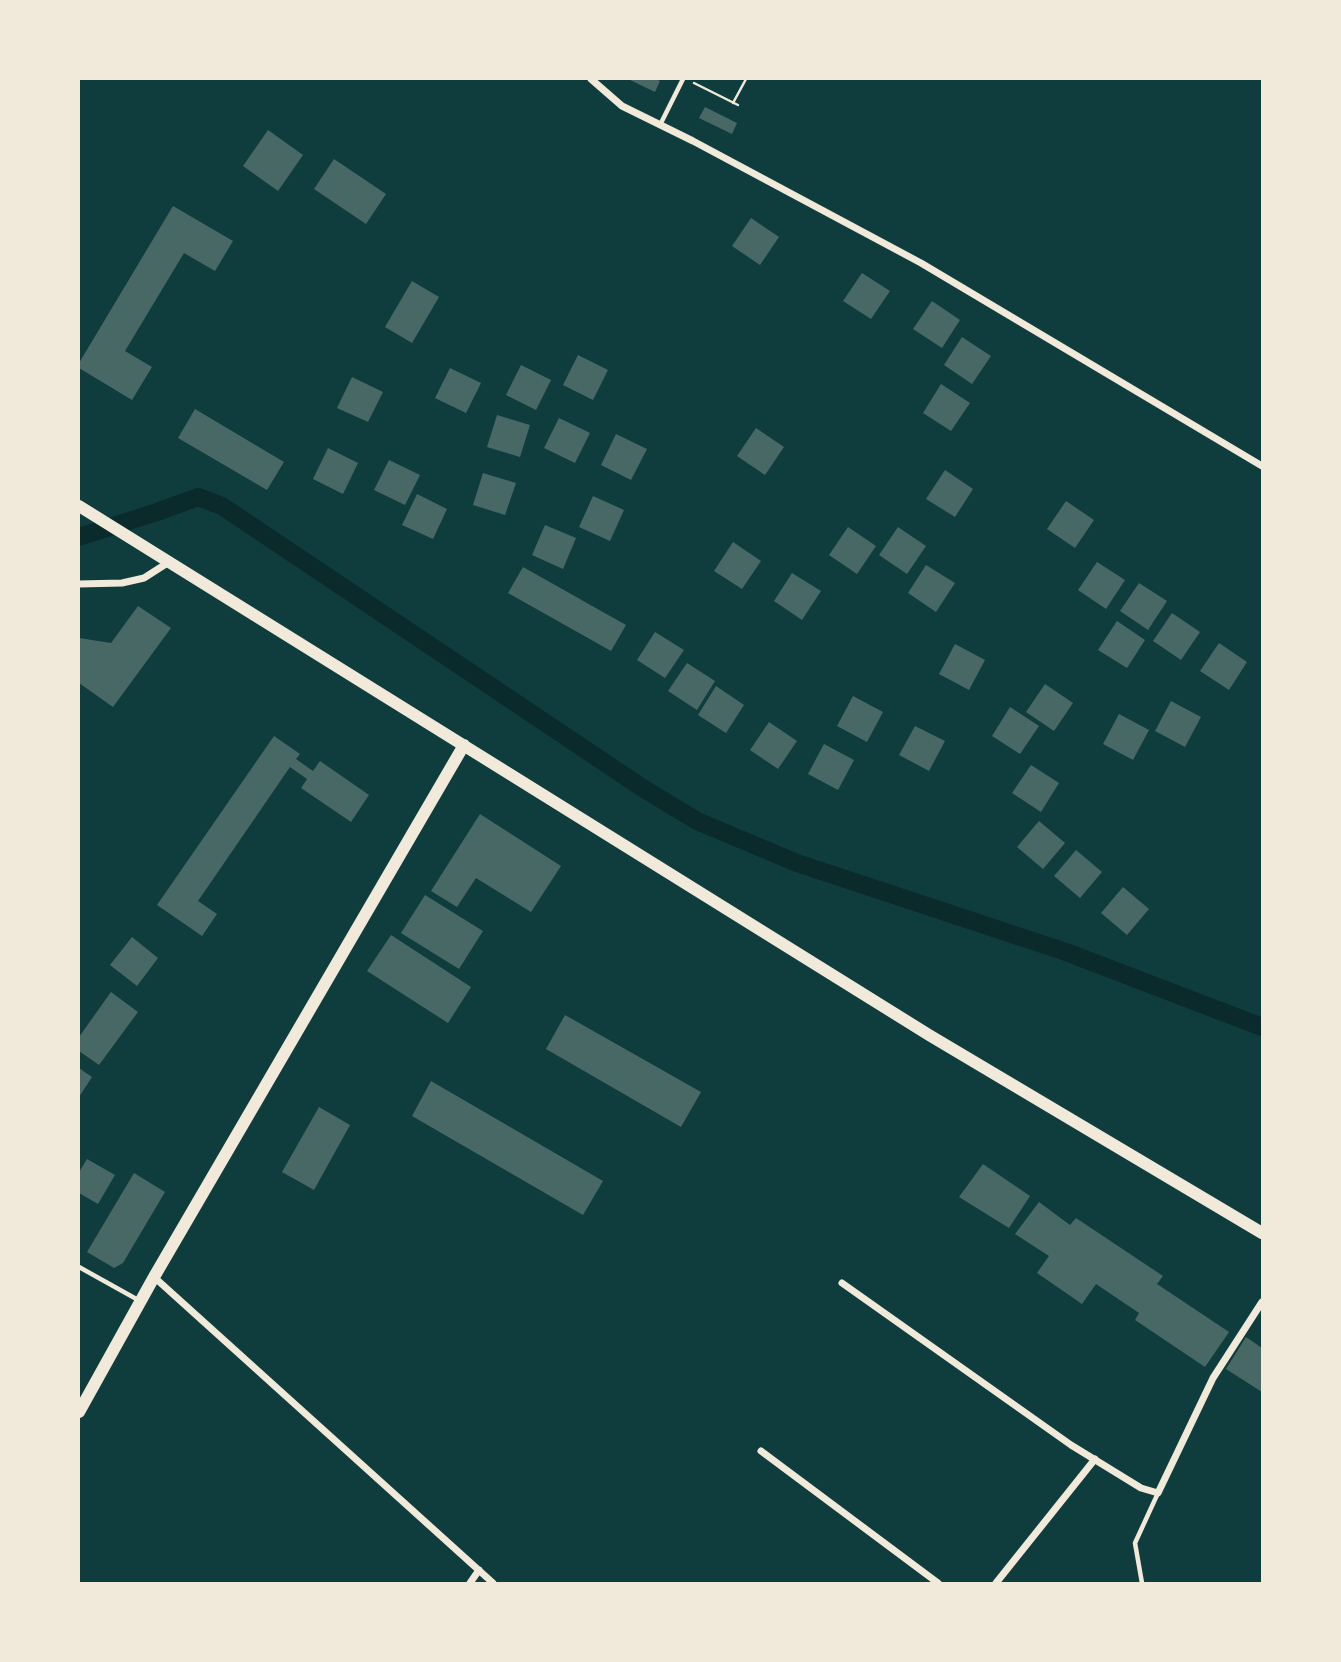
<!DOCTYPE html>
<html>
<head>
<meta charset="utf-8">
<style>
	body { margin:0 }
	#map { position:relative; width:1341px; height:1662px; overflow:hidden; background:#0f3d3e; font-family:Overpass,sans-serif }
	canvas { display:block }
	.frame { position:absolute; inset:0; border:80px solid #f1e9da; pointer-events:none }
</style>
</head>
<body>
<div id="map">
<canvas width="1341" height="1662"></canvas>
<div class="frame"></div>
</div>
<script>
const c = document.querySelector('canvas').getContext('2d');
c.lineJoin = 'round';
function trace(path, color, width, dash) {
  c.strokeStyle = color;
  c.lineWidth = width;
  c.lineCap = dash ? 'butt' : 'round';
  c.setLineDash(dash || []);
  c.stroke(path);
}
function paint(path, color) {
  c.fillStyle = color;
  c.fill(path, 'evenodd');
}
const canal = new Path2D(`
	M79,537l78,-25 41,-15 24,9 419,281 56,34 100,42 269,89 196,75`);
const building = new Path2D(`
	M628,79h27l5,2 -5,11z
	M705,107l32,16 -5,11 -33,-16z
	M268,130l35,25 -25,36 -35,-25z
	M334,159l52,35 -20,30 -52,-35z
	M173,206l60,35 -18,30 -31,-18 -59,98 27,16 -20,33 -53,-32v-5z
	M751,218l28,19 -19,28 -28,-19z
	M862,273l28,18 -19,28 -28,-18z
	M412,281l27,16 -27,46 -27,-16z
	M932,301l28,19 -18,28 -29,-19z
	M962,337l29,19 -19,28 -28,-19z
	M578,355l30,15 -15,30 -30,-15z
	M521,365l30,15 -15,30 -30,-15z
	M450,368l31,15 -15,30 -31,-15z
	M352,377l31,15 -15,30 -31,-14z
	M941,384l29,19 -19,28 -28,-18z
	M195,409l89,53 -17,28 -89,-52z
	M497,415l33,10 -10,32 -33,-10z
	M559,418l31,15 -15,30 -31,-15z
	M756,428l28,19 -19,28 -28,-19z
	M616,434l31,15 -16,31 -30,-15z
	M328,448l30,15 -15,31 -30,-15z
	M389,460l31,15 -15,30 -31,-15z
	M945,470l28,19 -18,28 -29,-18z
	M483,473l33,10 -11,32 -32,-10z
	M417,494l30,15 -14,30 -31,-14z
	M593,496l31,14 -14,31 -31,-14z
	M1066,501l28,19 -19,28 -28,-19z
	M545,525l31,13 -13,31 -31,-14z
	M848,527l28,19 -19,28 -28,-19z
	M898,527l28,19 -19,28 -28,-19z
	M733,542l28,19 -19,28 -28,-18z
	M1097,562l28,18 -19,29 -28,-19z
	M926,565l29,18 -19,29 -28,-19z
	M523,567l103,58 -15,26 -103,-58z
	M792,573l29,18 -19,29 -28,-19z
	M1139,583l28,18 -19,29 -28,-19z
	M138,606l33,22 -58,79 -34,-24v-45l32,5z
	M1172,613l28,19 -19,28 -28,-19z
	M1117,621l28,19 -18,28 -29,-18z
	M655,632l29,18 -19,28 -28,-18z
	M1219,643l28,19 -18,28 -29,-19z
	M955,644l30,16 -16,30 -30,-16z
	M687,663l28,18 -18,29 -29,-19z
	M1045,684l28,19 -19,28 -28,-19z
	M716,686l28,19 -18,28 -28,-18z
	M853,696l30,16 -16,30 -30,-16z
	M1171,701l30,16 -16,30 -30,-16z
	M1010,707l29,19 -19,28 -28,-18z
	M1119,714l30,16 -16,30 -30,-16z
	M769,722l28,19 -19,28 -28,-19z
	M915,726l30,15 -16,30 -30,-16z
	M274,736l26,18 -4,5 17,12 7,-10 49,34 -18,27 -50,-34 6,-9 -17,-12 -92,134 19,13 -15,22 -45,-31z
	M824,744l30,16 -16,30 -30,-16z
	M1031,765l28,18 -18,29 -29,-19z
	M480,814l81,52 -30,46 -55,-34 -19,29 -26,-16z
	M1039,821l26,22 -22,26 -26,-22z
	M1076,850l26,22 -22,26 -26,-22z
	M1123,887l26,22 -22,26 -26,-22z
	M425,895l58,36 -24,38 -58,-36z
	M391,935l80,52 -23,36 -81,-52z
	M132,937l26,21 -21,28 -27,-21z
	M111,992l27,20 -39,53 -20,-14v-14z
	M565,1015l136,77 -20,35 -135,-78z
	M79,1068l13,9 -13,20z
	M431,1081l172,100 -20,34 -171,-99z
	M319,1107l31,18 -36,65 -32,-18z
	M87,1159l28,16 -17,29 -19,-11v-21z
	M983,1164l47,32 -21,32 -50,-31z
	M134,1173l31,19 -42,71 -9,5 -27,-16z
	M1039,1202l31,23 6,-7 87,58 -6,8 72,48 -24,35 -70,-47 4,-7 -43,-29 -14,20 -45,-31 12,-17 -34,-22z
	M1246,1337l16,11v44l-36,-23z`);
const path = new Path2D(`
	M694,83l44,22
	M733,103l13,-24`);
const service = new Path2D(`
	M660,125l23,-46
	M79,1267l61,34
	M1142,1583l-7,-40 23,-50`);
const minor = new Path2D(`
	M591,79l31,27 71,35 228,122 341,203
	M79,584l43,-1 22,-5 25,-16
	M154,1277l339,306
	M842,1283l229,162 70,43 17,5 55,-115 49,-76
	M761,1451l177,132
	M470,1583l9,-13
	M996,1583l99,-124`);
const secondary = new Path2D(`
	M79,506l850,529 333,198
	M79,1412l75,-135 310,-532`);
trace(canal, '#0a2a2b', 18);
paint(building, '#486865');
trace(path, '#f1e9da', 2.5);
trace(service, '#f1e9da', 4.5);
trace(minor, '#f1e9da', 7);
trace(secondary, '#f1e9da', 12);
</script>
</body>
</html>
